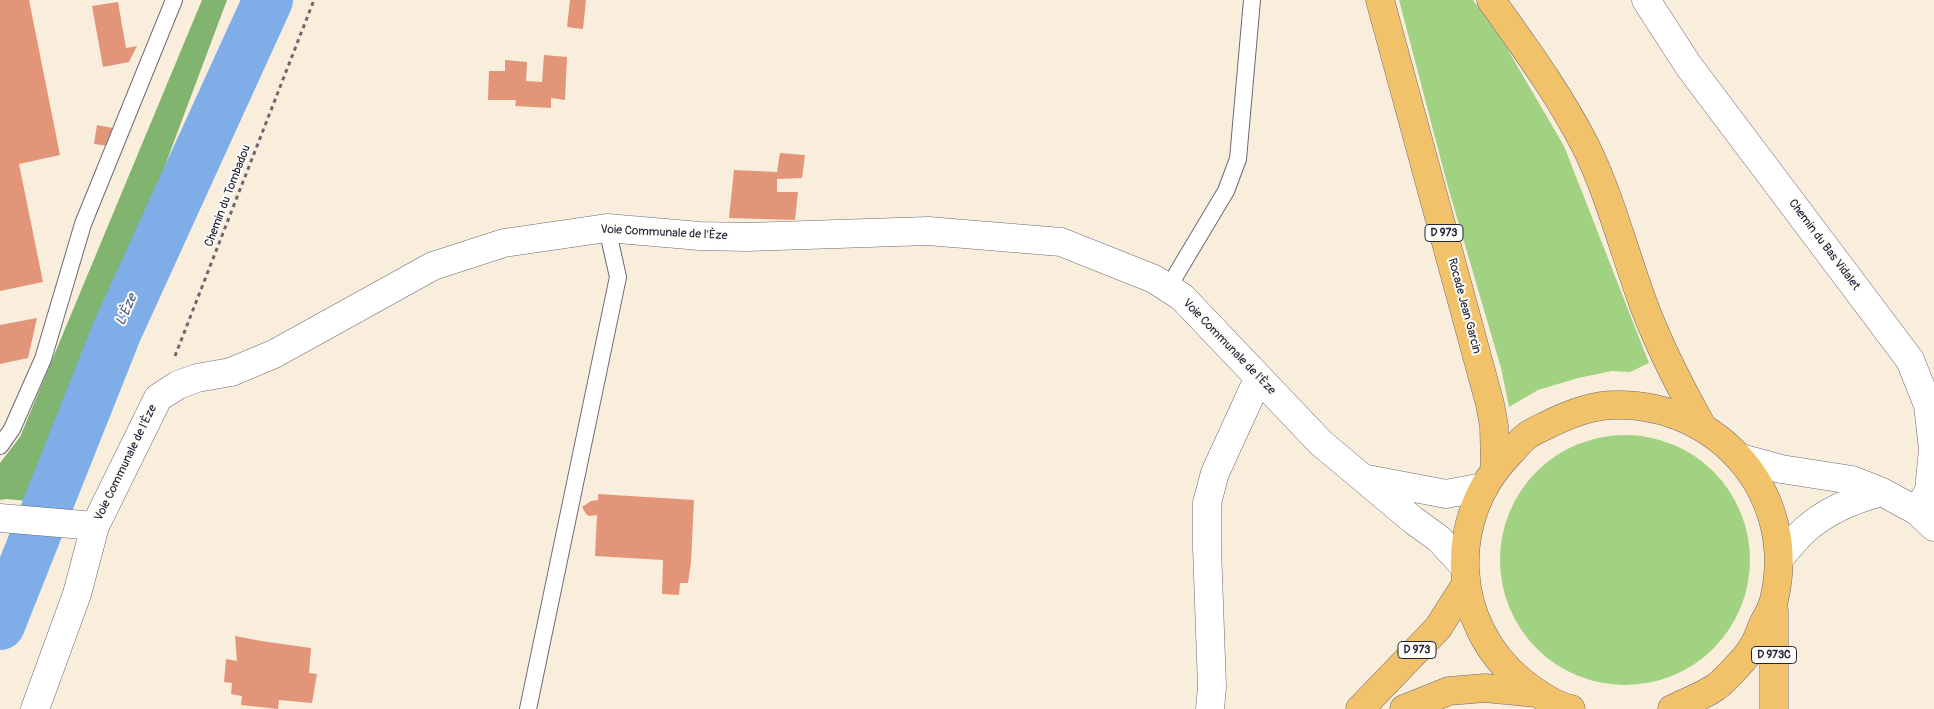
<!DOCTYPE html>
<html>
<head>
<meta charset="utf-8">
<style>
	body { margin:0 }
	canvas { display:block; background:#f9eddc }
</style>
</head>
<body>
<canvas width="1934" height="709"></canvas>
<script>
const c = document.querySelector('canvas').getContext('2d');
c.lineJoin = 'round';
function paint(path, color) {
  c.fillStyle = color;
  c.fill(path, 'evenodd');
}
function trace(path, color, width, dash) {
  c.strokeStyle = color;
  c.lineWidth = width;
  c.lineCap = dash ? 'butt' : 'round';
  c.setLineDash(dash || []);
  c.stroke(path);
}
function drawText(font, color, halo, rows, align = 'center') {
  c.font = font + ' Pangolin,sans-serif';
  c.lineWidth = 4;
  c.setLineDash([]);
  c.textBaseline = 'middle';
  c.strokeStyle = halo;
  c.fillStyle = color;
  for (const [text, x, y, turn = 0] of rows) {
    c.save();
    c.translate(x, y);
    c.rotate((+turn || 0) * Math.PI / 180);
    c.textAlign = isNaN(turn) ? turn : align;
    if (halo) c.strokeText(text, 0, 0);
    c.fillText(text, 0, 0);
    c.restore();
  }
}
const green = new Path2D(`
	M1399,0h74l32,45 59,101 85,217 -19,9 -18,-1 -34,7 -40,12 -29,17 -8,-39 -53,-181z
	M1500 560a125 125 0 1 1 250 0a125 125 0 1 1-250 0Z`);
const forest = new Path2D(`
	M202,0h25l-188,502 -33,-3 -6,1v-37l20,-26z
	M0,559l16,2 -16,42z`);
const river = new Path2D(`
	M0,625l117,-294 151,-331`);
const building = new Path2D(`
	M0,0h29l31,155 -41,9 24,118 -43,9z
	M570,0h16l-3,29 -16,-2z
	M118,2l8,46 11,-2 -8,16 -26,5 -11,-61z
	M544,55l23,2 -2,43 -14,-2v10l-36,-2 1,-6h-28l1,-29h16v-11l22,2 -1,19 16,1z
	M97,125l16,3 -4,18 -15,-2z
	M780,153l25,2 -3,23 -25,1v13h21l-3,28 -66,-2 5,-48 43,2z
	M37,318l-9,40 -28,6v-39z
	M598,494l96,6 -3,62 -3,21h-8l-1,12 -17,-1 1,-34 -68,-4 2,-41 -8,1 -3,-2 -4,-7 9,-6 7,-1z
	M235,636l26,5 50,7 -2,25 8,1 -5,29 -33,-3 -1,9 -37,-4 1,-9 -11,-2 1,-11 -8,-1 2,-23 11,2z`);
const path = new Path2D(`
	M175,356l139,-356`);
const lane = new Path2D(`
	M1168,288l58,-97 12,-32 14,-159
	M0,446l12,-17 31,-70 40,-135 91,-224
	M528,709l90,-432 -11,-49`);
const street = new Path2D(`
	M1646,0l42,65 222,295 18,45 5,44 -4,42 -12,20
	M1741,458l40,11 71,11 30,12 35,19 17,16
	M1367,479l79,15 37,-7
	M0,518l95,8
	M1779,559c8,-10 17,-21 26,-29 22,-20 50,-31 77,-38
	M35,709l42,-115 18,-68 63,-128 20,-13 19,-7 34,-6 43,-18 159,-88 71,-23 103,-15 93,8 47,1 181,-6 133,11 93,37 28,18 139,146 92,77 26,19 25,27
	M1210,709l2,-22 -5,-140v-44l8,-30 43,-94`);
const primary = new Path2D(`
	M1380,0l110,404 4,22 1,43
	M1491,0c34,48 68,94 95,147 24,49 38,104 57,156 16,43 37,84 59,123
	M1774,611v98
	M1360,709l78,-81 28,-44
	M1404,709l45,-18 36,-3 51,5
	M1571,709c-18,-4 -35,-16 -50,-28 -70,-57 -75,-163 -12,-227 6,-6 12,-14 19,-19 6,-4 13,-7 19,-10 20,-10 45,-20 68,-20 105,-2 184,91 159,195 -2,8 -7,17 -11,24 -3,8 -6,17 -11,24 -5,9 -28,33 -36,39 -13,9 -30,15 -44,22`);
const shields = [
	[1444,233,38],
	[1417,650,38],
	[1774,655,45]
];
const shieldNames = [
	["D 973",1444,233],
	["D 973",1417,650],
	["D 973C",1774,655]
];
const streetNames = [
	["Chemin du Tombadou",228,196,-69],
	["Voie Communale de l'Èze",664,233,3],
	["Chemin du Bas Vidalet",1824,245,53],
	["Rocade Jean Garcin",1464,306,75],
	["Voie Communale de l'Èze",1229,347,46],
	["Voie Communale de l'Èze",126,463,-64]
];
const waterNames = [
	["L'Èze",127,310,-66]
];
paint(green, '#a1d281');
paint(forest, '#80b46f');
trace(river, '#7eade8', 50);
paint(building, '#e3957a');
trace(lane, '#6d6973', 18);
trace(street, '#6d6973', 29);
trace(primary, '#6d6973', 29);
trace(path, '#6d6973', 3, [4, 4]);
trace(lane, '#fff', 16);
trace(street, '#fff', 28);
trace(primary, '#f2c26a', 28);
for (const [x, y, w] of shields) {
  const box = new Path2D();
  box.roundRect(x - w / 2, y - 8.5, w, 17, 4);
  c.fillStyle = '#fdfcf7';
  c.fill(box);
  trace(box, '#22223b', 1);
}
drawText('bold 11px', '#22223b', null, shieldNames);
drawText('12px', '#22223b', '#fdfcf7', streetNames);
drawText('italic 14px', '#475a80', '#fdfcf7', waterNames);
</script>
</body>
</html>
